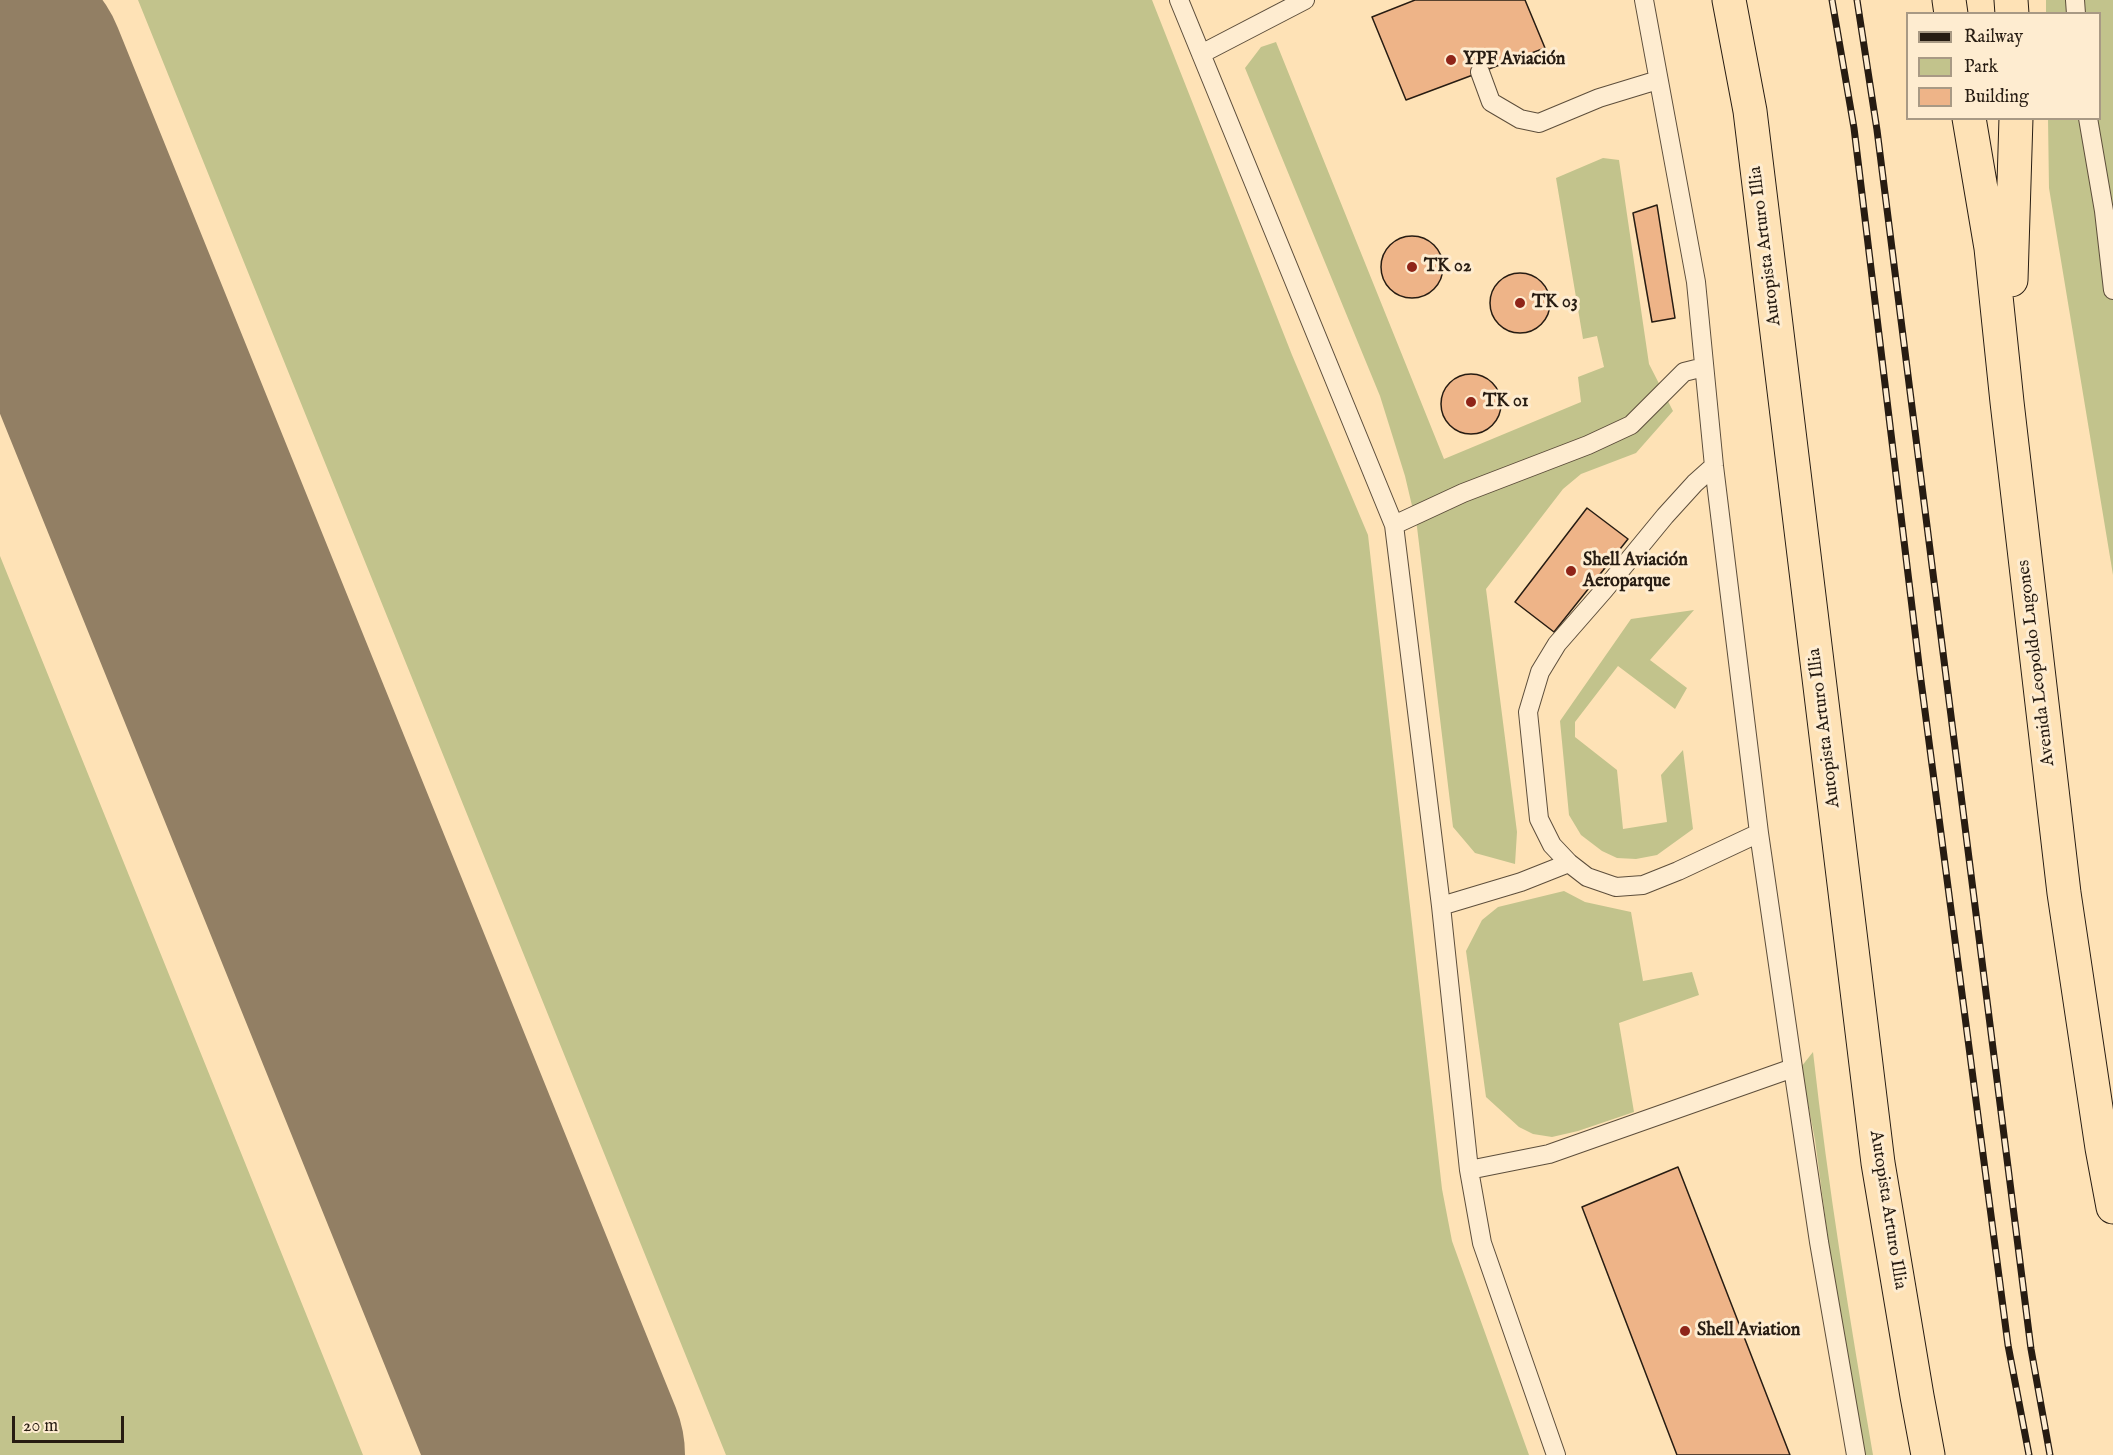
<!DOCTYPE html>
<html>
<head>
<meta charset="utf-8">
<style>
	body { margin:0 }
	#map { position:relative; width:2113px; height:1455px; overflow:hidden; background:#fee2b6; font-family:"IM FELL English",serif }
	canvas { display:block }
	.legend { position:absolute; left:1906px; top:12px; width:195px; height:108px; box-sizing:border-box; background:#feecd0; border:2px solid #a89984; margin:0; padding:8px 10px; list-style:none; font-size:18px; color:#271c12 }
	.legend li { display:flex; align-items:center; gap:12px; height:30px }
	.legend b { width:30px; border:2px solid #a89984 }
	.scale { position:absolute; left:12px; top:1416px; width:112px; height:27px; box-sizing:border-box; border:3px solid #271c12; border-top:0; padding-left:8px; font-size:18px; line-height:21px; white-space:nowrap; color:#271c12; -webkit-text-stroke:4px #feecd0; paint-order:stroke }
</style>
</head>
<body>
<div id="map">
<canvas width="2113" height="1455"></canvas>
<ul class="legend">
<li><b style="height:8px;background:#271c12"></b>Railway</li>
<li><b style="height:16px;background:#c2c38c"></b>Park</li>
<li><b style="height:16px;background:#eeb488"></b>Building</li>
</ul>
<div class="scale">20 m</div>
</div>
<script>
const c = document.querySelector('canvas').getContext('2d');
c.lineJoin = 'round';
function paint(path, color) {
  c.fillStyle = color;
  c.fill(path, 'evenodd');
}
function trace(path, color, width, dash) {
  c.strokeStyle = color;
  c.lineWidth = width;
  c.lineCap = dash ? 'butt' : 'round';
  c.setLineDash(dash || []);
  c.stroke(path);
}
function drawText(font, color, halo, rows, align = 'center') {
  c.font = font + ' "IM FELL English",serif';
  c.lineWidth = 6;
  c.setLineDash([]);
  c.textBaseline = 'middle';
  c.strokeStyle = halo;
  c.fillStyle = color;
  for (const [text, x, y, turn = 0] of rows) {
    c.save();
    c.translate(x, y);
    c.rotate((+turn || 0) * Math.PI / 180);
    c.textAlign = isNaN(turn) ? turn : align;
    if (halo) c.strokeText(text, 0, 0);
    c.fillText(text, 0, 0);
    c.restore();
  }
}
const green = new Path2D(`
	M138,0h1014l140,355 76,180 74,654 10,52 77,214h-803z
	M2046,0h67v575l-64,-387 -1,-69 52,-1v-104l-54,-1z
	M1276,42l168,417 137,-57 -3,-25 26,-10 -7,-31 -14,3 -27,-161 47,-20 16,2 30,204 24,47 -37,42 -55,21 -18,15 -77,100 31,243 -2,32 -40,-11 -22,-26 -36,-300 -12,-51 -25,-80 -135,-328 16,-21z
	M0,556l363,899h-363z
	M1694,610l-44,50 37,28 -12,21 -57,-43 -43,56v15l42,33 6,59 44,-7 -6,-47 22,-25 10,79 -36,26 -21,4 -19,-1 -15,-7 -21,-16 -12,-20 -9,-94 71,-102z
	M1564,891l21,11 46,10 12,69 49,-9 7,23 -80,28 15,89 -56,19 -26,6 -19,-3 -14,-7 -33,-30 -20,-146 16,-31 16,-13z
	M1813,1052c15,135 37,269 60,403h-10l-29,-171 -19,-144 -14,-73z`);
const runway = new Path2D(`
	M0,75l558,1380`);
const building = new Path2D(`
	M1415,0h110l20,48 -139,52 -34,-83z
	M1657,205l18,113 -23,4 -19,-109z
	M1381 267a31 31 0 1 1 62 0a31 31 0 1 1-62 0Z
	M1490 303a30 30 0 1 1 60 0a30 30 0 1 1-60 0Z
	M1441 404a30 30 0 1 1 60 0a30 30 0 1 1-60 0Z
	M1587,508l41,31 -74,93 -39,-30z
	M1678,1167l112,288h-113l-95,-248z`);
const lane = new Path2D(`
	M1179,0l215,525 47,381 28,264 80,-16 244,-86 -34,-235 -45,-367 -18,-184 -52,-282
	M2075,0l1,14
	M1201,54l104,-54
	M1480,72l11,30 29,17 19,4 60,-25 59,-18
	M2088,118l16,93 9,79
	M1714,466l-19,17 -30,33 -60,73 -48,55 -17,28 -12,40 11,107 13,26 17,18 18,14 29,10 27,-2 35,-14 81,-38
	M1394,525l69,-32 125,-48 43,-20 53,-53 20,-5
	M1441,906l80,-24 48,-19
	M1793,1068l26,174 37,213
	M1469,1170l13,73 74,212`);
const highway = new Path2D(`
	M1729,0l21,111 128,1052 39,233 11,59
	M1949,0l2,14
	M2011,0l1,14
	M1969,118l22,130 16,154 57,491 38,255 11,59
	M2011,280l5,-162`);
const rail = new Path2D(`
	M1832,0l22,128 66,545 88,672 21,110
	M1857,0l20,130 154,1219 19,106`);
const markers = [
	[1451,60,6,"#8f2418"],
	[1412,267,6,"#8f2418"],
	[1520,303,6,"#8f2418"],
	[1471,402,6,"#8f2418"],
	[1571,571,6,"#8f2418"],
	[1685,1331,6,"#8f2418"]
];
const poiNames = [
	["YPF Aviación",1463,60],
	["TK 02",1424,267],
	["TK 03",1532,303],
	["TK 01",1483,402],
	["Shell Aviación",1583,561],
	["Aeroparque",1583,582],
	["Shell Aviation",1697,1331]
];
const streetNames = [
	["Autopista Arturo Illia",1766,246,-97],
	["Avenida Leopoldo Lugones",2037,663,-97],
	["Autopista Arturo Illia",1825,728,-97],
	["Autopista Arturo Illia",1887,1210,81]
];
paint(green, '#c2c38c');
trace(runway, '#927f64', 254);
paint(building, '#eeb488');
trace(building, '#271c12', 1.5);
trace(lane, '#5d4e3b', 20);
trace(highway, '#271c12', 35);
trace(lane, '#feecd0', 18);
trace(highway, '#fee2b6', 33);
trace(rail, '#271c12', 7);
trace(rail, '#feecd0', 4.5, [14]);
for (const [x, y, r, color] of markers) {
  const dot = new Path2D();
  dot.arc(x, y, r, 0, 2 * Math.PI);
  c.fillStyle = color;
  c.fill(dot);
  trace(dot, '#feecd0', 2);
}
drawText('bold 18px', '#271c12', '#feecd0', poiNames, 'left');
drawText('18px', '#271c12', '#feecd0', streetNames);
</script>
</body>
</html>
